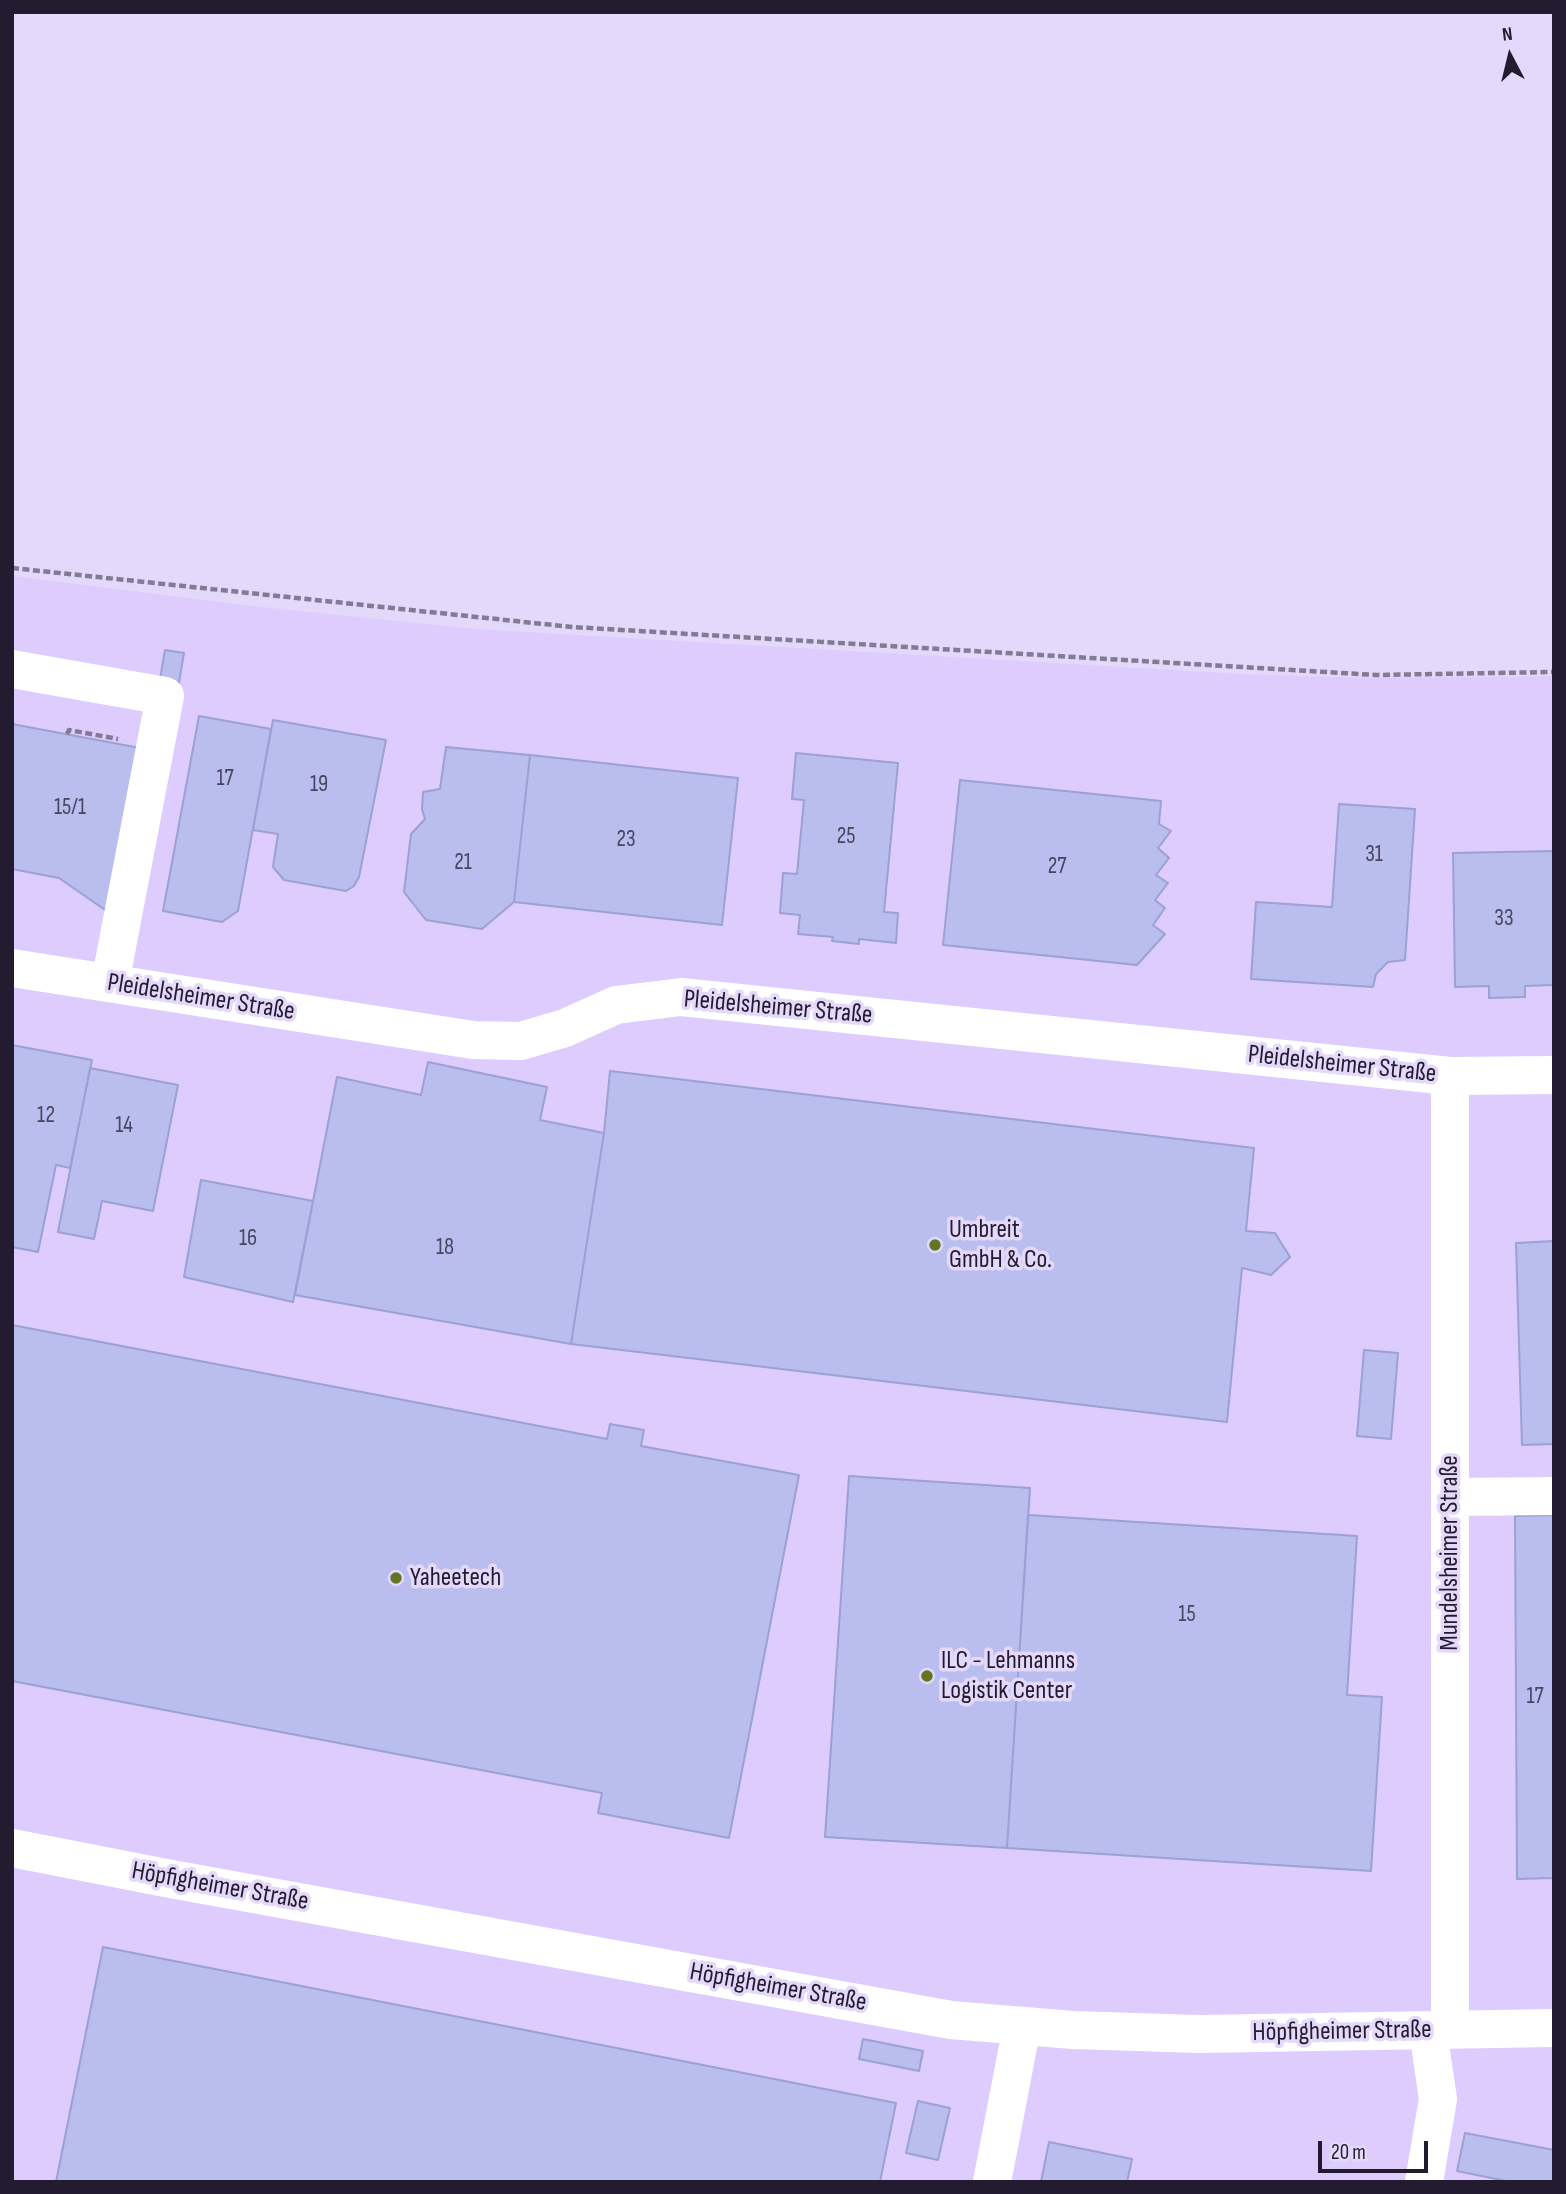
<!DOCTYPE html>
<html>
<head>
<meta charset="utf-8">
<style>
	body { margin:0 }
	#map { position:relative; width:1566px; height:2194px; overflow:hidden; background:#e4d9fa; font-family:"Sofia Sans Condensed",sans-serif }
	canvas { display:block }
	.frame { position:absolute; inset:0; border:14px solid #231b2f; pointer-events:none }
	.north { position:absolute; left:1475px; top:21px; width:70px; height:70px; -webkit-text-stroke:5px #e4d9fa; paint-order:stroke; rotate:353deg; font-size:19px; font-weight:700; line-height:28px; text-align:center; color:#231b2f }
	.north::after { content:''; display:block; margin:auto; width:24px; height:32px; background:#231b2f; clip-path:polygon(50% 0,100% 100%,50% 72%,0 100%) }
	.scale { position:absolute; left:1318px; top:2141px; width:110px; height:32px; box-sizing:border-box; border:4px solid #231b2f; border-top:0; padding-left:9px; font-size:21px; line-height:24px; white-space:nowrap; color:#231b2f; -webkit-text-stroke:5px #e4d9fa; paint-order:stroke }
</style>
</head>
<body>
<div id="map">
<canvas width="1566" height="2194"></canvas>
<div class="frame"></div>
<div class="north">N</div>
<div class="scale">20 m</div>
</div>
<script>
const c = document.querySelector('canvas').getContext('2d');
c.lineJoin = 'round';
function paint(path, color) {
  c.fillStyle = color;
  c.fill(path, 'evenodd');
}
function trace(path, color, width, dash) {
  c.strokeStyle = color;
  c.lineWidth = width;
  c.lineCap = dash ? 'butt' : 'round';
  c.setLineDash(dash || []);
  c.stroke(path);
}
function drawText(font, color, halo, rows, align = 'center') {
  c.font = font + ' "Sofia Sans Condensed",sans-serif';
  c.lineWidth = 7;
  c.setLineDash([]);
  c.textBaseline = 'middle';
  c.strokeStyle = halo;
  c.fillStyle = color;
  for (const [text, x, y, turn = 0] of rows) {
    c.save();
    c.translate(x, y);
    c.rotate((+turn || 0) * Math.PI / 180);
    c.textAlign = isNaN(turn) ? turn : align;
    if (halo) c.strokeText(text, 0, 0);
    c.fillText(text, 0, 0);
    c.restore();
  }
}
const built = new Path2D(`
	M12,576l240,30 223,23 765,45 124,4 190,-2v1506h-1542z`);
const building = new Path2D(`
	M165,650l19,3 -6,35 -19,-3z
	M199,716l72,13 -33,182 -16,11 -59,-11z
	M273,720l113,20 -27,137 -5,9 -8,5 -62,-11 -11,-13 5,-33 -25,-4z
	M12,724l128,24 -32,164 -49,-34 -47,-9z
	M446,747l84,8 -16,147 -32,27 -56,-9 -22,-28 7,-58 14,-15 -3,-10 1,-17 17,-3z
	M796,753l102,10 -14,149 14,1 -2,30 -37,-4v5l-27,-3 1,-4 -35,-3 2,-19 -20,-2 3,-40 14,1 7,-74 -12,-1z
	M530,755l208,23 -16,147 -208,-23z
	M960,780l201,21 -2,23 12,7 -13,17 11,10 -13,17 12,8 -13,17 10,8 -12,17 12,9 -28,31 -194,-20z
	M1339,804l76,5 -10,151 -17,2 -12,12 -3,13 -122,-8 5,-77 76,5z
	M1554,851v134l-29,1v11l-36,1v-12l-34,1 -2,-134z
	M12,1045l80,15 -22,108 -14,-3 -18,87 -26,-5z
	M428,1062l119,25 -7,33 64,13 -33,211 -276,-49 42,-218 84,18z
	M90,1068l88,17 -25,126 -51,-10 -8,38 -36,-7z
	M610,1071l644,77 -8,83 29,2 15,24 -19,18 -29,-7 -15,154 -656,-78 33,-211z
	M201,1180l112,21 -20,101 -109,-25z
	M1554,1241v203l-32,1 -6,-202z
	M12,1325l595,114 3,-15 34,6 -3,16 158,29 -70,363 -131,-25 4,-20 -590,-112z
	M1364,1350l34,3 -7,86 -34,-3z
	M849,1476l181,12 -23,360 -182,-11z
	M1028,1515l329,21 -10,159 35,2 -11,174 -364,-23z
	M1554,1515v363l-37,1 -2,-363z
	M103,1947l793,156 -16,79h-824z
	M863,2039l60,12 -4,20 -60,-12z
	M918,2101l32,7 -12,52 -32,-7z
	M1465,2133l89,17v32h-43l-54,-11z
	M1049,2142l83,17 -5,23h-86z`);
const path = new Path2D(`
	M12,568l560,59 804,48 178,-3
	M67,734l2,-4 49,9`);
const minor = new Path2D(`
	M12,669l153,27 -55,287
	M12,968l461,72 48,1 44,-13 51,-23 65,-8 769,79 104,-1
	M1450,1076v954
	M1450,1497l104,-1
	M12,1848l159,31 780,141 122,10 126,4 355,-6
	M992,2182l30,-156
	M1424,2182l14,-83 -10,-68`);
const markers = [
	[935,1245,7,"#637523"],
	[396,1578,7,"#637523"],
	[927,1676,7,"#637523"]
];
const numberNames = [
	["17",225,779],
	["19",319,785],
	["15/1",70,808],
	["25",846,837],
	["23",626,840],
	["31",1374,855],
	["21",463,863],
	["27",1057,867],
	["33",1504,919],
	["12",46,1116],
	["14",124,1126],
	["16",248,1239],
	["18",445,1248],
	["15",1187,1615],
	["17",1535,1697]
];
const streetNames = [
	["Pleidelsheimer Straße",201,998,9],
	["Pleidelsheimer Straße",778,1008,5],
	["Pleidelsheimer Straße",1342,1065,6],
	["Mundelsheimer Straße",1450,1553,-90],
	["Höpfigheimer Straße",220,1887,10],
	["Höpfigheimer Straße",778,1988,10],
	["Höpfigheimer Straße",1342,2032,-1]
];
const poiNames = [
	["Umbreit",949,1230],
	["GmbH & Co.",949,1260],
	["Yaheetech",410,1578],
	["ILC - Lehmanns",941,1661],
	["Logistik Center",941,1691]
];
paint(built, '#ddccfd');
paint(building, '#babeee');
trace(building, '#9ba0d5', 2);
trace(path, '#837a94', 4.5, [7, 3.5]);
trace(minor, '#fff', 38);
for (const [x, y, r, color] of markers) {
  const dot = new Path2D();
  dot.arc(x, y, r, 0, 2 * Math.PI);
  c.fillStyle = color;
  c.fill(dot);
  trace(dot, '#e4d9fa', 2.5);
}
drawText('23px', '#49445f', null, numberNames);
drawText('26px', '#231b2f', '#e4d9fa', streetNames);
drawText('26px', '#231b2f', '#e4d9fa', poiNames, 'left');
</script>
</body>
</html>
